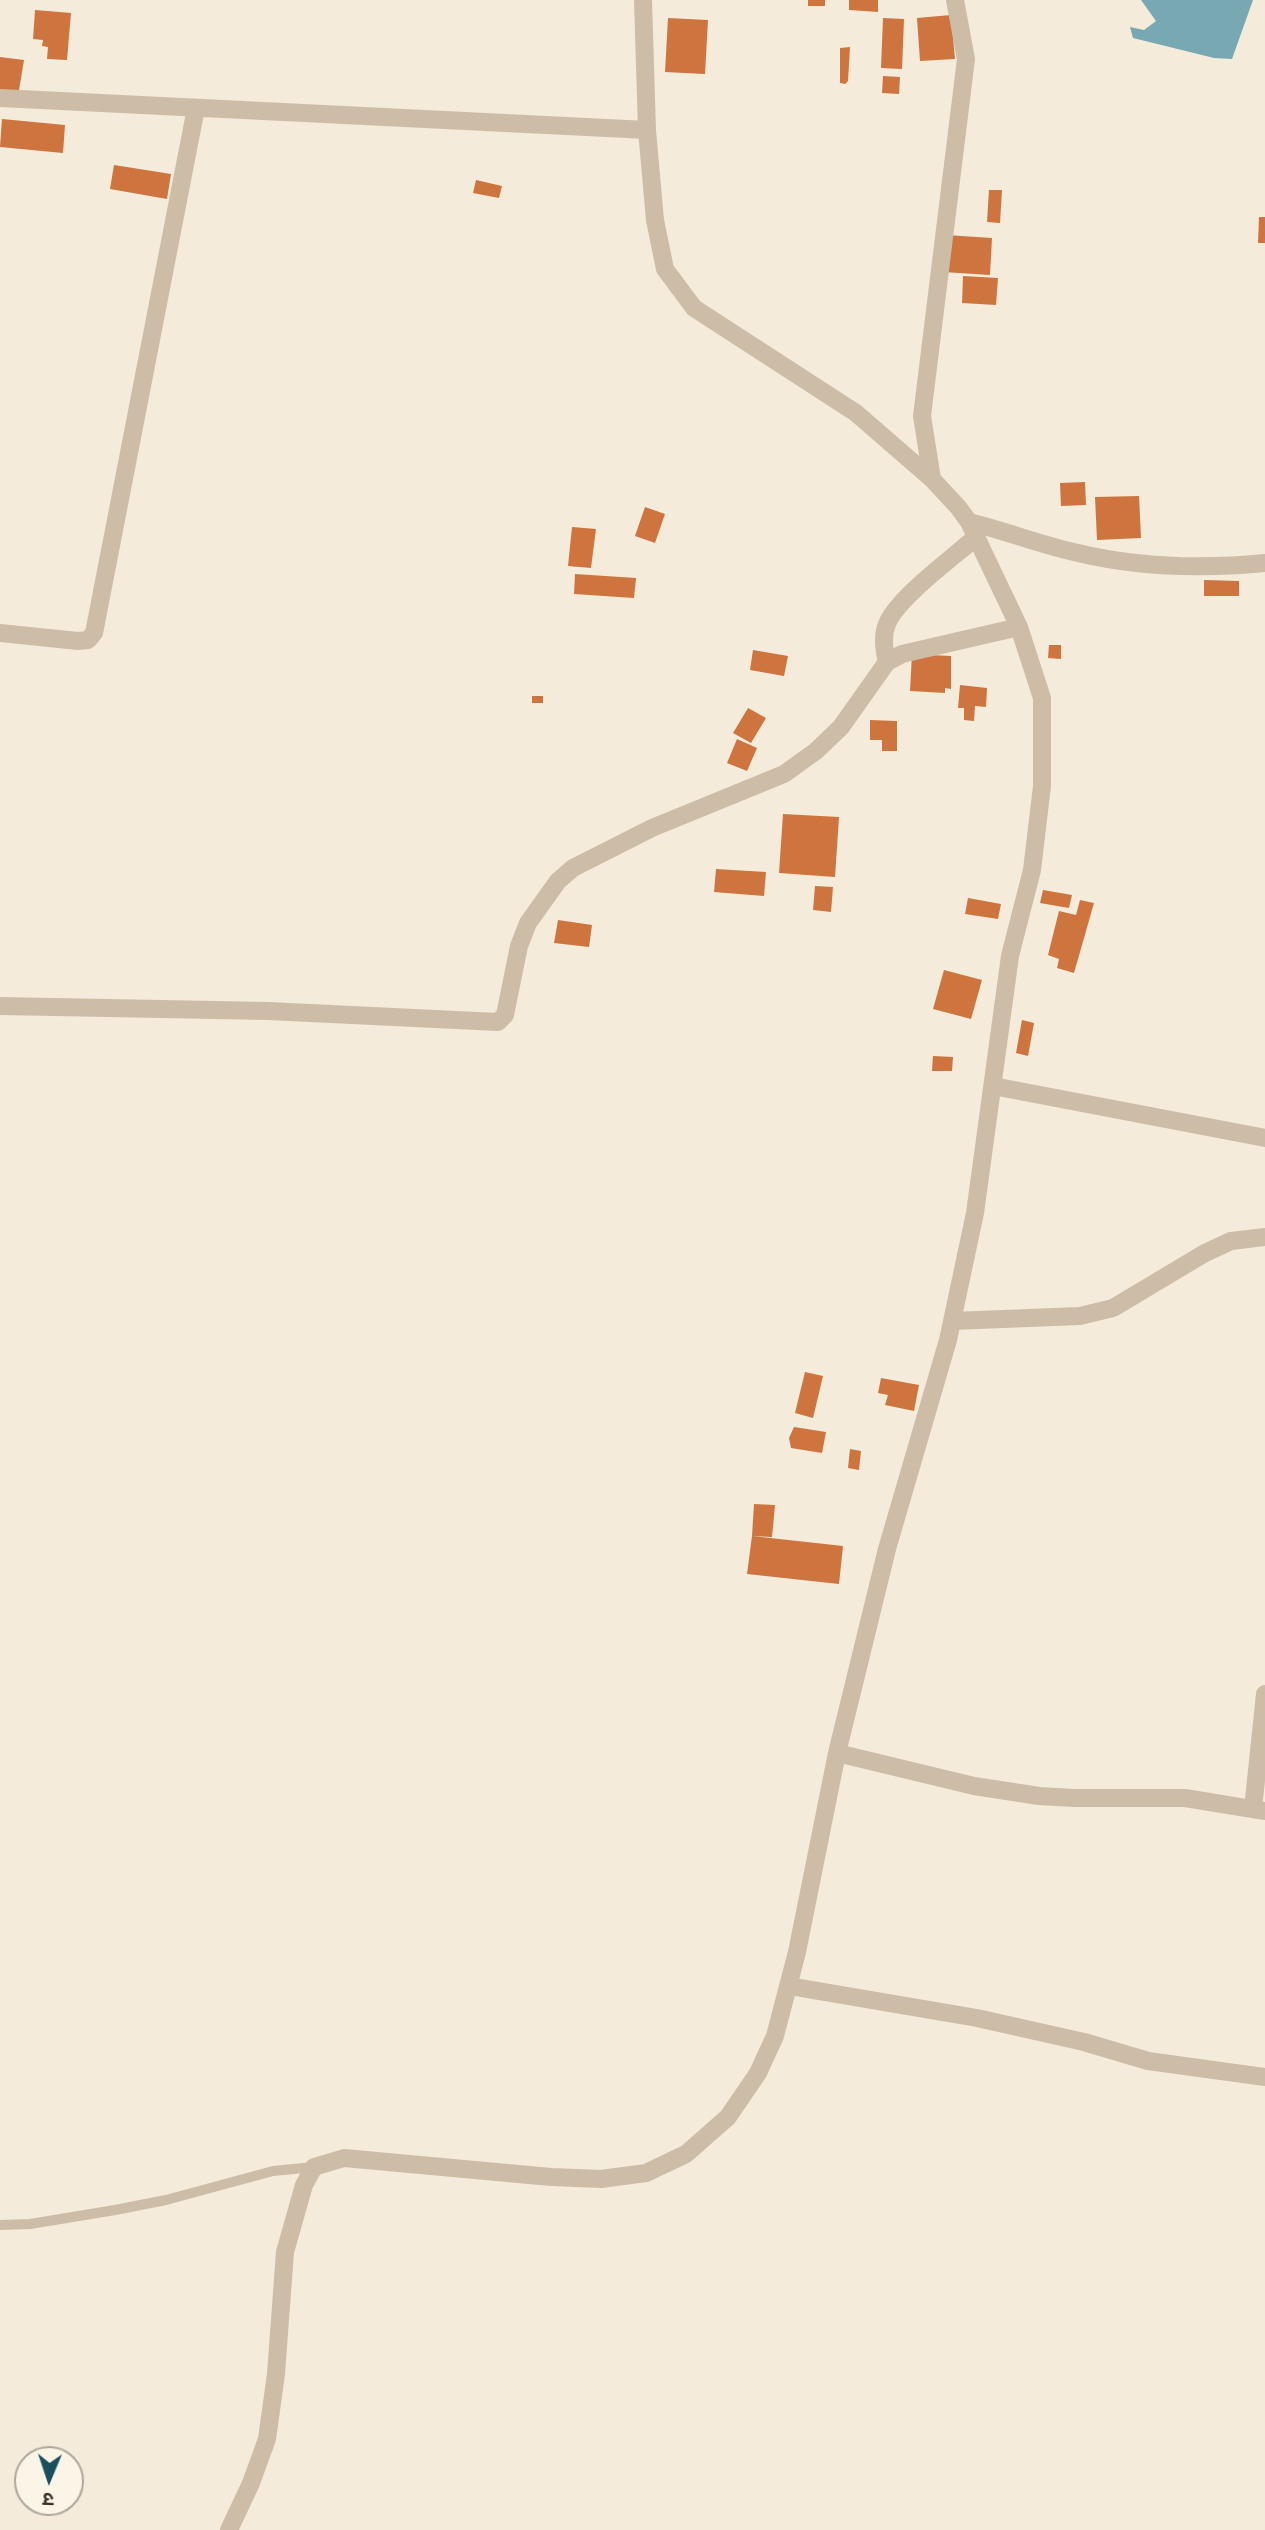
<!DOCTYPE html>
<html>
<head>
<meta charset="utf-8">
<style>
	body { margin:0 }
	#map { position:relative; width:1265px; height:2530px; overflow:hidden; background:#f4ebdb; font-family:Lato,"Noto Sans Devanagari",sans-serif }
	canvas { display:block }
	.north { position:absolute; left:14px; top:2446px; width:70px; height:70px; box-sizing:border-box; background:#fbf5e8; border:2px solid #ada69b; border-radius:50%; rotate:182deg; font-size:19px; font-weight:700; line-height:28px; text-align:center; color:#382f27 }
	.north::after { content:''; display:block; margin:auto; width:24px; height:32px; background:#1a505d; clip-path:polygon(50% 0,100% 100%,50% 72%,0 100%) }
</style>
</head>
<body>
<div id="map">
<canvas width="1265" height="2530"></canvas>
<div class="north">उ</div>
</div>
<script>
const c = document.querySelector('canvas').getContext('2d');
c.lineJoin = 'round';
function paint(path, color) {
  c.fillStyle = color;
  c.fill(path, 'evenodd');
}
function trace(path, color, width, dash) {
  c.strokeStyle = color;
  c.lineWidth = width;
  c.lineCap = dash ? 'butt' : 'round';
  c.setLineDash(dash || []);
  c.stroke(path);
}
const water = new Path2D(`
	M1141,0h112l-21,59 -18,-1 -81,-20 -3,-11 14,3 12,-9z`);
const building = new Path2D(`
	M808,0h17v6h-17z
	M849,0h29v12l-29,-2z
	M35,10l36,3 -4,47 -20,-1 1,-12 -6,-1 1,-6 -10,-1z
	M951,15l4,44 -35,2 -3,-43z
	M668,18l40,2 -3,54 -40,-2z
	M883,18l21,1 -2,50 -21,-1z
	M850,47l-2,34 -3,3 -5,-1v-35z
	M0,57l24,3 -6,36 -18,-3z
	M883,76l17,1 -1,17 -17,-1z
	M2,119l63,6 -2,28 -63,-6z
	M114,165l57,9 -4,25 -57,-10z
	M476,180l26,6 -3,12 -26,-5z
	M989,190h13l-2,33 -13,-1z
	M1259,217h6v26h-7z
	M946,235l46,3 -2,37 -47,-3z
	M963,276l35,2 -2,27 -34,-2z
	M1085,482l1,23 -25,1 -1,-23z
	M1139,496l2,42 -44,2 -2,-43z
	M645,507l20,7 -10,29 -20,-7z
	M572,527l24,2 -5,39 -23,-2z
	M575,574l61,4 -2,20 -60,-4z
	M1204,580l35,1v15h-35z
	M1049,645h12v14l-13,-1z
	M753,650l35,6 -4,20 -34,-6z
	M912,654l39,2v33l-6,-1v5l-35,-2z
	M960,685l27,3 -1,19 -11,-1 -1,15 -10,-1v-12h-6z
	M532,696h11v7h-11z
	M748,708l18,10 -15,25 -18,-10z
	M870,720l27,1v30h-15v-11h-12z
	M737,739l20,9 -10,23 -20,-8z
	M783,814l56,3 -4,60 -56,-4z
	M716,869l50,3 -2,24 -50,-4z
	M815,886l18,1 -2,25 -18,-2z
	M1043,890l29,5 -3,13 -29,-5z
	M968,898l33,6 -3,15 -33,-5z
	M1080,900l14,3 -20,70 -17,-5 2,-9 -11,-4 11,-44 17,4z
	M558,920l34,5 -3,22 -35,-4z
	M944,970l38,10 -11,39 -38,-10z
	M1022,1020l12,3 -6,33 -12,-3z
	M933,1056l20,1 -1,14h-20z
	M805,1372l18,4 -10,42 -18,-5z
	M881,1378l38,7 -5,26 -29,-6 3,-10 -10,-2z
	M794,1427l32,5 -4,21 -31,-5 -2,-10z
	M850,1449l11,2 -2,19 -11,-2z
	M754,1504l21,1 -3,32 -20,-1z
	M752,1536l91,10 -4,38 -92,-10z`);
const service = new Path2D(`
	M0,2225l30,-1 85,-14 51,-10 107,-29 41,-4`);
const minor = new Path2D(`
	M0,98l647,32
	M932,479l-10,-63 44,-357 -11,-59
	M969,522c37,9 72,23 109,31 59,14 126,16 187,10
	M0,633l78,8 10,-1 6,-7 102,-525
	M887,662c-3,-12 -5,-26 0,-38 10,-26 67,-67 89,-87
	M0,1006l268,5 230,11 7,-7 14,-69 9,-23 30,-42 15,-13 79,-40 132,-54 32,-23 25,-24 46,-65 15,-8 117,-27
	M993,1086l272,52
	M952,1321l128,-5 33,-8 92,-55 26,-12 34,-4
	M837,1753l137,33 65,10 35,2h111l80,13
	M1253,1809l12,-115
	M789,1986l188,32 107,24 64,19 117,16
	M229,2530l22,-47 16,-44 9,-65 9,-122 19,-67 10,-18 30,-9 207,19 50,2 45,-6 40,-19 42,-37 30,-44 17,-37 22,-84 40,-199 50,-204 61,-209 27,-127 35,-257 22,-86 10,-84v-88l-23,-71 -50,-105 -11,-15 -26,-28 -76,-66 -162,-105 -29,-39 -10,-49 -8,-90 -4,-130`);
paint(water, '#78a9b3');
paint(building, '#ce743e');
trace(service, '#cdbda6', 10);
trace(minor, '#cdbda6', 18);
</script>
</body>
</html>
